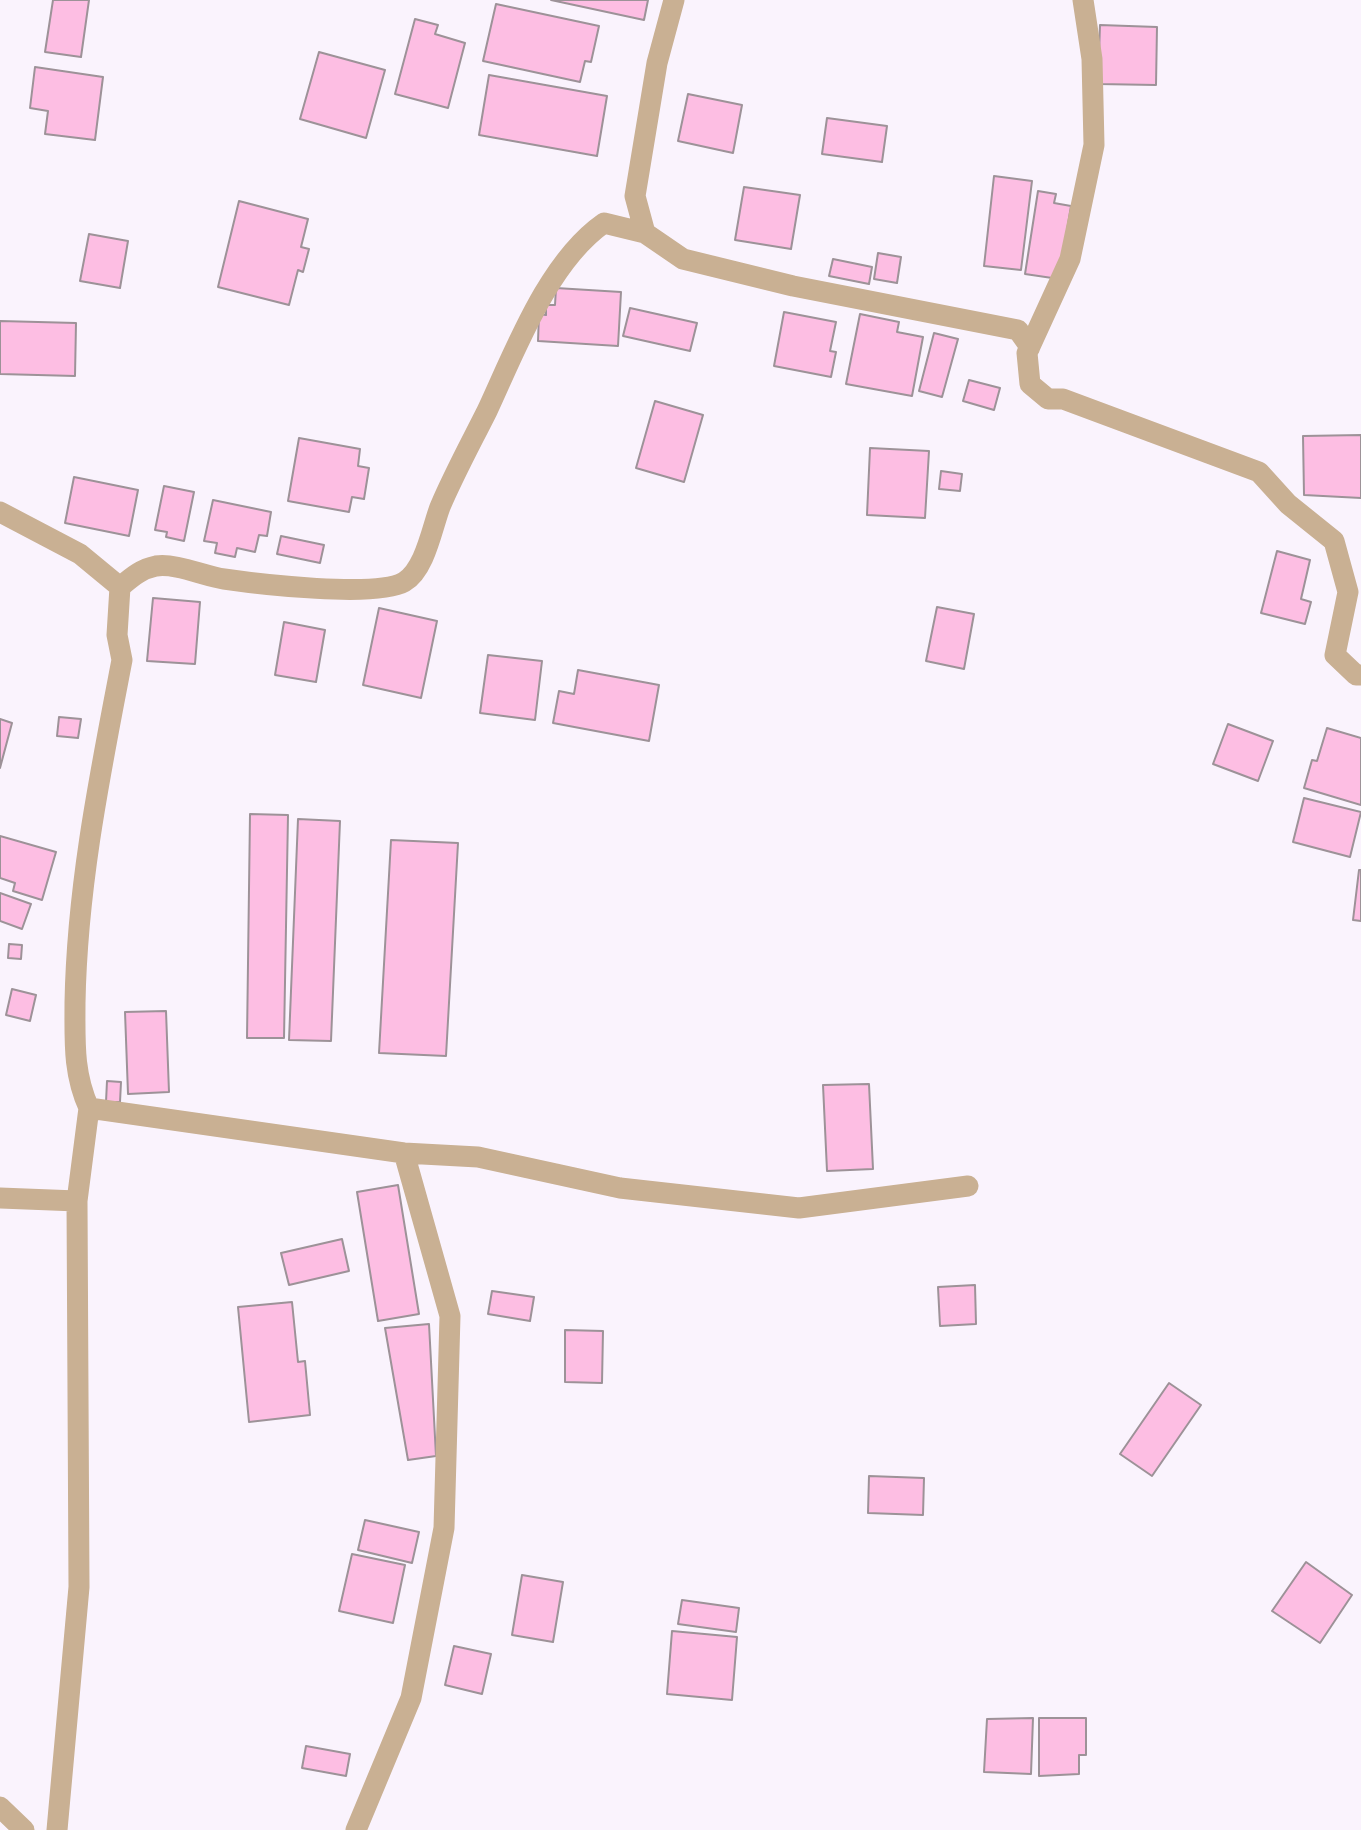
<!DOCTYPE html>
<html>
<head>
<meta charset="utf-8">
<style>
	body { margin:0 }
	canvas { display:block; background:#faf3fd }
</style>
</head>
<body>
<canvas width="1361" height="1830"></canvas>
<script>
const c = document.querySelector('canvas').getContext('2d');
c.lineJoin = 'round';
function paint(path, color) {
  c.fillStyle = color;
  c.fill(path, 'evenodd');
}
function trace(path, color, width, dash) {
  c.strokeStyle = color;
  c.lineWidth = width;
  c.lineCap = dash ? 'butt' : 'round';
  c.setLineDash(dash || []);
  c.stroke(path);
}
const building = new Path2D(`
	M53,0h36l-8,57 -36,-5z
	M551,0h97l-4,20z
	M496,4l103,22 -8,36 -6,-1 -5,21 -97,-21z
	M415,19l23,6 -3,9 30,9 -17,65 -53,-14z
	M1100,25l57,2 -1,58 -58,-1z
	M319,52l66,18 -19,68 -66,-19z
	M35,67l68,10 -8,63 -50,-6 3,-23 -18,-3z
	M489,75l118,21 -10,60 -118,-21z
	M688,94l54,11 -9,48 -55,-12z
	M827,118l60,8 -5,36 -60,-8z
	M994,176l38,5 -11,89 -37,-4z
	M744,187l56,8 -9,54 -56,-9z
	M1038,191l18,3 -2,9 17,3 -12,73 -34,-5z
	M239,201l69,18 -7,28 8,2 -6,23 -5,-2 -9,35 -71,-18z
	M89,234l39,7 -8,47 -40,-7z
	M878,253l23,4 -4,26 -23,-4z
	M833,259l39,8 -3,17 -40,-8z
	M556,288l65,4 -3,54 -80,-5 1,-27 7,1v-10h9z
	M630,308l67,15 -7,28 -67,-15z
	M784,312l52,10 -6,29 6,1 -5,25 -57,-11z
	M860,314l39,8 -2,10 26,5 -11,59 -66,-12z
	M0,321l76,2 -1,53 -75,-2z
	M934,333l24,6 -16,58 -23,-6z
	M969,380l31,8 -6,22 -31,-9z
	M655,401l48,14 -19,67 -48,-14z
	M1361,435v63l-57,-3 -1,-59z
	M299,438l61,11 -2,17 11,2 -5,31 -12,-2 -3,15 -61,-11z
	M870,448l59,3 -4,67 -58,-3z
	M941,471l21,3 -2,17 -21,-2z
	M74,477l64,13 -9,46 -64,-13z
	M164,486l30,6 -10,49 -18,-4 1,-5 -12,-2z
	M213,500l58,12 -4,24 -8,-1 -4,17 -18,-4 -2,9 -20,-4 2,-10 -13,-2z
	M281,536l43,9 -4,18 -43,-9z
	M1277,551l33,9 -9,39 10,3 -6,22 -44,-11z
	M153,598l47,4 -5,62 -48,-3z
	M937,607l37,7 -10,55 -38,-8z
	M379,608l58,13 -16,77 -58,-13z
	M284,622l41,8 -9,52 -41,-7z
	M488,655l54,6 -7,59 -55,-7z
	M578,670l81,15 -10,56 -96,-18 6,-32 15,3z
	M59,717l22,2 -3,19 -21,-2z
	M0,719l12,4 -12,45z
	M1228,724l45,17 -15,40 -45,-17z
	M1327,728l34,10v67l-57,-17 8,-28 5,1z
	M1304,798l57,14 -11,45 -57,-15z
	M250,814l38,1 -4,223h-37z
	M298,819l42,2 -9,220 -42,-1z
	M0,836l56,16 -14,48 -29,-9 2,-8 -15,-5z
	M391,840l67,3 -12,213 -67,-3z
	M1359,870h2v51l-8,-1z
	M0,893l31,11 -9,25 -22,-8z
	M9,944l13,1 -1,14 -13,-1z
	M12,989l24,6 -6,26 -24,-6z
	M166,1011l3,81 -41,2 -3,-82z
	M107,1081l14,1 -1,20h-14z
	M869,1084l4,85 -46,2 -4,-86z
	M398,1185l21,129 -41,7 -21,-129z
	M342,1239l7,32 -60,14 -8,-32z
	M975,1285l1,39 -36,2 -2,-39z
	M492,1291l42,6 -4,24 -42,-7z
	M292,1302l6,60 7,-1 5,54 -61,7 -11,-115z
	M429,1324l7,132 -28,4 -23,-132z
	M565,1330l38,1 -1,52 -37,-1z
	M1169,1383l32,22 -49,71 -32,-22z
	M869,1476l55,2 -1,37 -55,-2z
	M365,1520l54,12 -7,31 -54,-13z
	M352,1554l53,11 -12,58 -54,-12z
	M1306,1562l46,33 -32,48 -48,-32z
	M522,1575l41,7 -10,60 -41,-7z
	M682,1600l57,8 -3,24 -58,-8z
	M672,1631l65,6 -5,63 -65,-6z
	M454,1646l37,8 -9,40 -37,-9z
	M1033,1718l-2,56 -47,-2 3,-53z
	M1039,1718h47v37h-7v19l-40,2z
	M306,1746l44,8 -4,22 -44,-8z`);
const minor = new Path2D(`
	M674,0l-17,63 -22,133 10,37 38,26 110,27 225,44 12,17
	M1083,0l9,59 2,86 -24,114 -43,94 3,31 18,15h15l196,73 29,32 46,37 14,51 -13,63 21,20h5
	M0,512l80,42 40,33 -3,48 5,25c-22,114 -45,227 -47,343 0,38 -2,70 14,105l315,45 74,4 142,31 179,20 169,-22
	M120,587c12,-10 21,-18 36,-21 20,-3 48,10 68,13 34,5 152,19 180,3 21,-12 28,-54 36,-75 14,-33 31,-64 47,-96 28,-60 61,-149 117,-188l41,10
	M0,1198l77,3
	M0,1807l24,23
	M57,1830l22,-243 -2,-386 12,-93
	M356,1830l55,-132 33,-170 6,-212 -46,-163`);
paint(building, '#fdbee3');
trace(building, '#9d9298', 2);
trace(minor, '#c9b093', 21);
</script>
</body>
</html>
